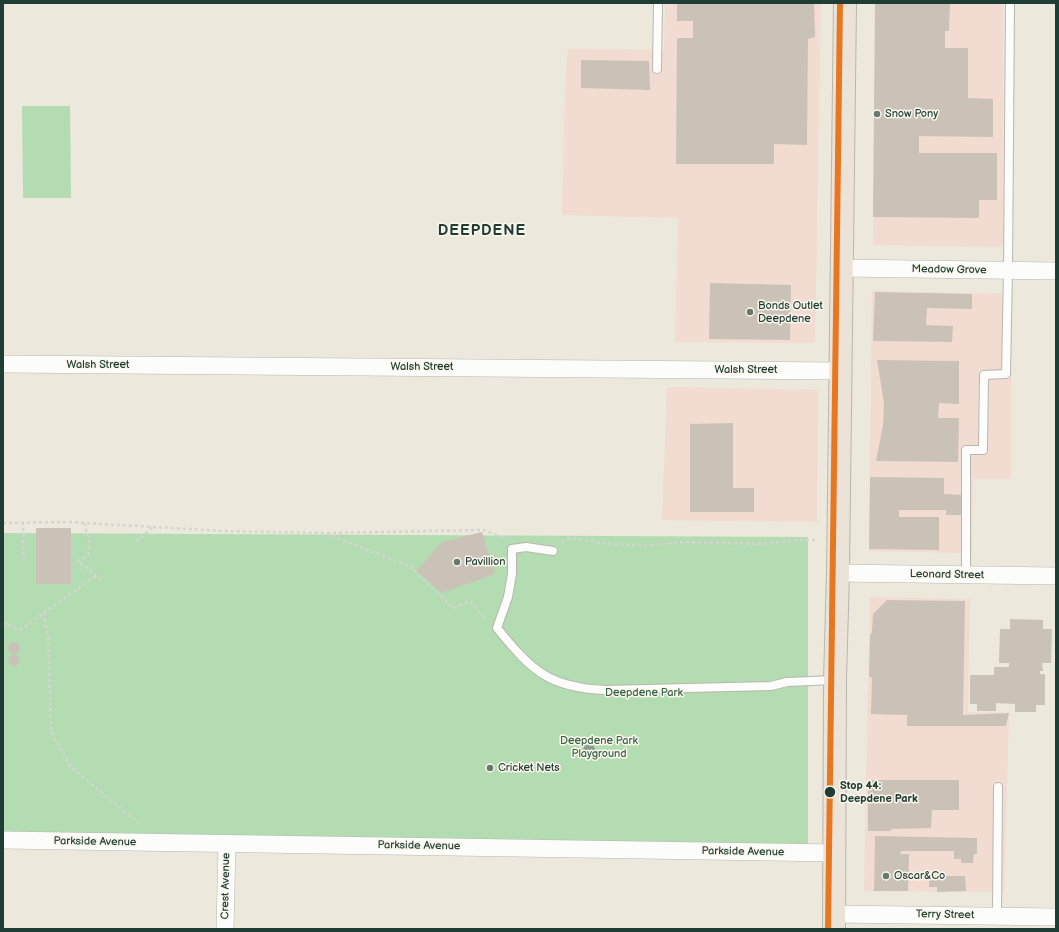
<!DOCTYPE html>
<html>
<head>
<meta charset="utf-8">
<style>
	body { margin:0 }
	#map { position:relative; width:1059px; height:932px; overflow:hidden; background:#ece8db; font-family:"Balsamiq Sans",sans-serif }
	canvas { display:block }
	.frame { position:absolute; inset:0; border:4px solid #1f3d34; pointer-events:none }
</style>
</head>
<body>
<div id="map">
<canvas width="1059" height="932"></canvas>
<div class="frame"></div>
</div>
<script>
const c = document.querySelector('canvas').getContext('2d');
c.lineJoin = 'round';
function paint(path, color) {
  c.fillStyle = color;
  c.fill(path, 'evenodd');
}
function trace(path, color, width, dash) {
  c.strokeStyle = color;
  c.lineWidth = width;
  c.lineCap = dash ? 'butt' : 'round';
  c.setLineDash(dash || []);
  c.stroke(path);
}
function drawText(font, color, halo, rows, align = 'center') {
  c.font = font + ' "Balsamiq Sans",sans-serif';
  c.lineWidth = 3;
  c.setLineDash([]);
  c.textBaseline = 'middle';
  c.strokeStyle = halo;
  c.fillStyle = color;
  for (const [text, x, y, turn = 0] of rows) {
    c.save();
    c.translate(x, y);
    c.rotate((+turn || 0) * Math.PI / 180);
    c.textAlign = isNaN(turn) ? turn : align;
    if (halo) c.strokeText(text, 0, 0);
    c.fillText(text, 0, 0);
    c.restore();
  }
}
const built = new Path2D(`
	M665,3h156l-6,340 -140,-1 3,-124 -116,-3 3,-127 3,-39 96,1z
	M876,3h127v244l-130,-2z
	M872,291l139,3v185h-38l-1,74 -103,-2z
	M667,387l151,3 -1,132 -155,-2z
	M870,597l100,2 -2,113 41,1 -5,179 -140,-1z`);
const green = new Path2D(`
	M22,106h48l1,92h-48z
	M3,533l805,4v316l-805,-13z`);
const building = new Path2D(`
	M814,3l1,34 -7,2 -1,106 -33,-1v20h-98l1,-126h16v-17h-16v-17z
	M875,3h75l-1,28h-4v17h23v50l25,1v38l-74,-1v17h78v47h-18v18l-106,-1z
	M581,60l68,1 1,29 -69,-2z
	M710,283l81,2 -1,55 -81,-1z
	M875,292l97,2v15l-45,-1 -1,17 27,1 -1,16 -79,-1z
	M877,360l82,1v43l-20,-1 -1,15h21l-1,44 -82,-1 7,-36 1,-22z
	M733,423v65h21v24h-64v-88z
	M870,477l74,1v16l19,1 -1,20h-16v-5h-47v7h40v33l-70,-1z
	M36,528h35v56h-35z
	M482,532l13,42 -53,19 -26,-22 26,-29z
	M887,600l78,1 -2,114 46,-2 -3,13h-99v-11l-36,-1 1,-36 -3,-2 1,-40 2,-4 1,-18z
	M1010,619l33,1v9h9l-1,34h-9l1,8h-3v3h5v31h-9v7h-21v-8l-19,-1v8h-19v-7h-7v-29h24v-8h15v-4h-10l1,-34h10z
	M8 648a6 6 0 1 1 12 0a6 6 0 1 1-12 0Z
	M8.5 660a5.5 5.5 0 1 1 11 0a5.5 5.5 0 1 1-11 0Z
	M868,780h91v30h-27l-1,18 -40,1v2h-23z
	M875,836l102,2v16h-3l-1,9h-12v-4h-7v-8h-53l-1,3h9l-1,37h-34z
	M929,876h36l1,15 -29,1v-5h-8z`);
const path = new Path2D(`
	M23,522l1,40
	M3,523l66,-1 154,9 102,2 86,34 42,41 16,-7 17,18
	M84,523l6,20 -2,12 -10,6 25,20
	M327,533l156,-3 22,8
	M136,541l17,-14
	M562,542l7,-4 39,6h15l20,2 39,-4 83,2 31,-4h22
	M44,613l4,25 3,94 19,34 68,57
	M3,623l17,7 77,-55`);
const service = new Path2D(`
	M657,69l1,-66
	M553,551l-27,-4 -14,2v25l-4,23 -11,31c34,42 52,60 108,62l166,-4 16,-4 47,-2
	M966,575v-125h17l1,-75 22,-1 2,-104 2,-267
	M997,916l1,-129`);
const minor = new Path2D(`
	M842,268l214,3
	M3,364l838,7
	M838,573l218,3
	M3,840l831,13
	M834,914l222,3
	M225,929l2,-85`);
const primary = new Path2D(`
	M834,929l1,-249 3,-107 7,-570`);
const tram1 = new Path2D(`
	M828,929l12,-926`);
const trees = [
	[589,750]
];
const markers = [
	[877,114,4,"#67796e"],
	[750,312,4,"#67796e"],
	[457,562,4,"#67796e"],
	[490,768,4,"#67796e"],
	[830,792,6,"#1f3d34"],
	[886,876,4,"#67796e"]
];
const poiNames = [
	["Snow Pony",885,114],
	["Bonds Outlet",758,306],
	["Deepdene",758,319],
	["Pavillion",465,562],
	["Cricket Nets",498,768],
	["Oscar&Co",894,876]
];
const streetNames = [
	["Meadow Grove",949,270,1],
	["Walsh Street",98,365],
	["Walsh Street",422,367],
	["Walsh Street",746,370],
	["Leonard Street",947,575,1],
	["Parkside Avenue",95,842,1],
	["Parkside Avenue",419,846,1],
	["Parkside Avenue",743,852,1],
	["Crest Avenue",226,886,-89],
	["Terry Street",945,915,1]
];
const parkNames = [
	["Deepdene Park",644,693],
	["Deepdene Park",599,741],
	["Playground",599,754]
];
const stopNames = [
	["Stop 44:",840,786],
	["Deepdene Park",840,799]
];
const districtNames = [
	["DEEPDENE",482,231]
];
paint(built, '#f2dbd1');
paint(green, '#b3dcb2');
paint(building, '#cac2b6');
trace(service, '#b7b7ae', 10);
trace(minor, '#b7b7ae', 18);
trace(primary, '#b7b7ae', 24);
trace(path, '#d4d5d2', 2.5, [3, 3]);
trace(service, '#fcfcfa', 8);
trace(minor, '#fcfcfa', 17);
trace(primary, '#ebe3d8', 22);
trace(tram1, '#e87722', 6);
c.fillStyle = '#899e8c';
for (const [x, y] of trees) {
  c.beginPath();
  c.arc(x, y, 6, 0, 2 * Math.PI);
  c.fill();
}
for (const [x, y, r, color] of markers) {
  const dot = new Path2D();
  dot.arc(x, y, r, 0, 2 * Math.PI);
  c.fillStyle = color;
  c.fill(dot);
  trace(dot, '#fbf7ec', 1.5);
}
drawText('11px', '#1f3d34', '#fbf7ec', poiNames, 'left');
drawText('11px', '#1f3d34', '#fbf7ec', streetNames);
drawText('11px', '#38624b', '#fbf7ec', parkNames);
drawText('bold 11px', '#1f3d34', '#fbf7ec', stopNames, 'left');
c.letterSpacing = '1px';
drawText('bold 15px', '#1f3d34', '#fbf7ec', districtNames);
c.letterSpacing = '0px';
</script>
</body>
</html>
